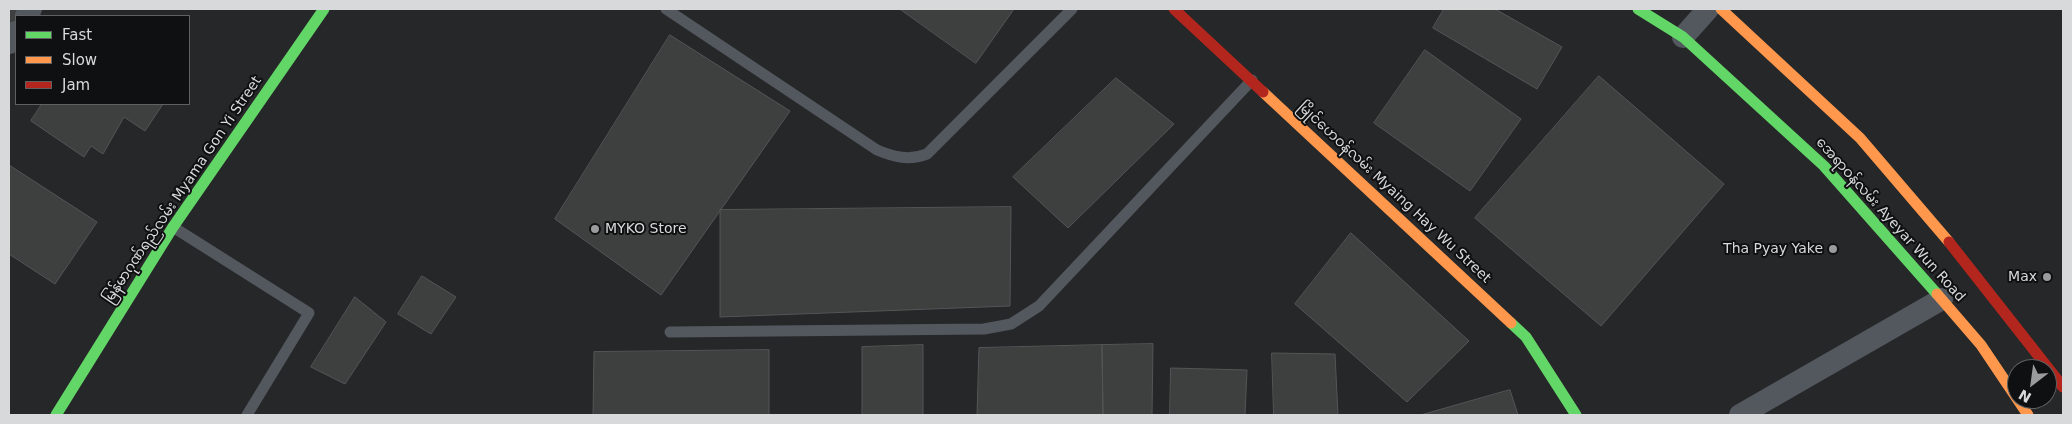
<!DOCTYPE html>
<html>
<head>
<meta charset="utf-8">
<style>
	body { margin:0 }
	#map { position:relative; width:2072px; height:424px; overflow:hidden; background:#262728; font-family:"DejaVu Sans",sans-serif }
	canvas { display:block }
	.frame { position:absolute; inset:0; border:10px solid #d8d9da; pointer-events:none }
	.legend { position:absolute; left:15px; top:15px; width:175px; height:90px; box-sizing:border-box; background:#0f1011; border:1px solid #5f6061; margin:0; padding:6px 9px; list-style:none; font-size:15px; color:#d8d9da }
	.legend li { display:flex; align-items:center; gap:10px; height:25px }
	.legend b { width:25px; border:1px solid #5f6061 }
	.north { position:absolute; left:2007px; top:359px; width:50px; height:50px; box-sizing:border-box; background:#0f1011; border:1px solid #5f6061; border-radius:50%; rotate:210deg; font-size:14px; font-weight:700; line-height:20px; text-align:center; color:#d8d9da }
	.north::after { content:''; display:block; margin:auto; width:18px; height:22px; background:#9a9b9c; clip-path:polygon(50% 0,100% 100%,50% 72%,0 100%) }
</style>
</head>
<body>
<div id="map">
<canvas width="2072" height="424"></canvas>
<div class="frame"></div>
<ul class="legend">
<li><b style="height:6px;background:#63d668"></b>Fast</li>
<li><b style="height:6px;background:#ff974d"></b>Slow</li>
<li><b style="height:6px;background:#b3261e"></b>Jam</li>
</ul>
<div class="north">N</div>
</div>
<script>
const c = document.querySelector('canvas').getContext('2d');
c.lineJoin = 'round';
function paint(path, color) {
  c.fillStyle = color;
  c.fill(path, 'evenodd');
}
function trace(path, color, width, dash) {
  c.strokeStyle = color;
  c.lineWidth = width;
  c.lineCap = dash ? 'butt' : 'round';
  c.setLineDash(dash || []);
  c.stroke(path);
}
function drawText(font, color, halo, rows, align = 'center') {
  c.font = font + ' "DejaVu Sans","Noto Sans Myanmar",sans-serif';
  c.lineWidth = 4;
  c.setLineDash([]);
  c.textBaseline = 'middle';
  c.strokeStyle = halo;
  c.fillStyle = color;
  for (const [text, x, y, turn = 0] of rows) {
    c.save();
    c.translate(x, y);
    c.rotate((+turn || 0) * Math.PI / 180);
    c.textAlign = isNaN(turn) ? turn : align;
    if (halo) c.strokeText(text, 0, 0);
    c.fillText(text, 0, 0);
    c.restore();
  }
}
const building = new Path2D(`
	M9,9h18l-18,26z
	M900,9h114l-38,54z
	M1444,9h51l67,38 -25,42 -104,-61z
	M670,35l120,76 -129,184 -106,-76z
	M1425,50l96,69 -51,72 -96,-68z
	M1599,76l125,108 -123,142 -126,-108z
	M1116,78l58,46 -106,104 -55,-51z
	M42,104h121l-18,27 -21,-14 -21,37 -12,-8 -7,11 -53,-36z
	M9,165l88,57 -42,62 -46,-30z
	M1011,207l-1,99 -290,11v-107z
	M1351,233l118,108 -62,61 -112,-98z
	M422,276l34,21 -25,37 -33,-20z
	M355,297l31,25 -41,62 -34,-17z
	M1153,344l-1,71h-49l-1,-70z
	M923,345v70h-61v-68z
	M1102,345l1,70h-126l2,-67z
	M769,350v65h-176l1,-63z
	M1272,353l63,1 3,61h-64z
	M1171,368l76,2 -2,45h-75z
	M1510,390l8,25h-97z`);
const lane = new Path2D(`
	M666,9l211,141c17,7 32,11 50,4l145,-145
	M173,227l136,86 -62,102
	M670,332l314,-3 27,-5 28,-18 213,-226`);
const street = new Path2D(`
	M26,16l5,-7
	M1683,37l25,-28
	M9,43l7,-11
	M1740,415l202,-116`);
const fast = new Path2D(`
	M1638,9l45,28 141,129 113,128
	M1511,323l15,14 50,78
	M56,415l117,-188 151,-218`);
const slow = new Path2D(`
	M1721,9l139,129 89,104
	M1263,92l248,231
	M1937,294l44,51 47,70`);
const jam = new Path2D(`
	M1174,9l89,83
	M1949,242l114,145`);
const markers = [
	[595,229,5,"#9a9b9c"],
	[1833,249,5,"#9a9b9c"],
	[2047,277,5,"#9a9b9c"]
];
const streetNames = [
	["မြန်မာဂုဏ်ရည်လမ်း Myama Gon Yi Street",183,190,-56],
	["မြိုင်ဟေဝန်လမ်း Myaing Hay Wu Street",1394,193,43],
	["အေရာဝန်လမ်း Ayeyar Wun Road",1890,220,48]
];
const poiNames = [
	["MYKO Store",605,229,"left"],
	["Tha Pyay Yake",1823,249],
	["Max",2037,277]
];
paint(building, '#3e4040');
trace(building, '#545556', 1);
trace(lane, '#53585f', 11);
trace(street, '#53585f', 22);
trace(fast, '#63d668', 11);
trace(slow, '#ff974d', 11);
trace(jam, '#b3261e', 11);
for (const [x, y, r, color] of markers) {
  const dot = new Path2D();
  dot.arc(x, y, r, 0, 2 * Math.PI);
  c.fillStyle = color;
  c.fill(dot);
  trace(dot, '#0f1011', 2);
}
drawText('14px', '#d8d9da', '#0f1011', streetNames);
drawText('14px', '#d8d9da', '#0f1011', poiNames, 'right');
</script>
</body>
</html>
